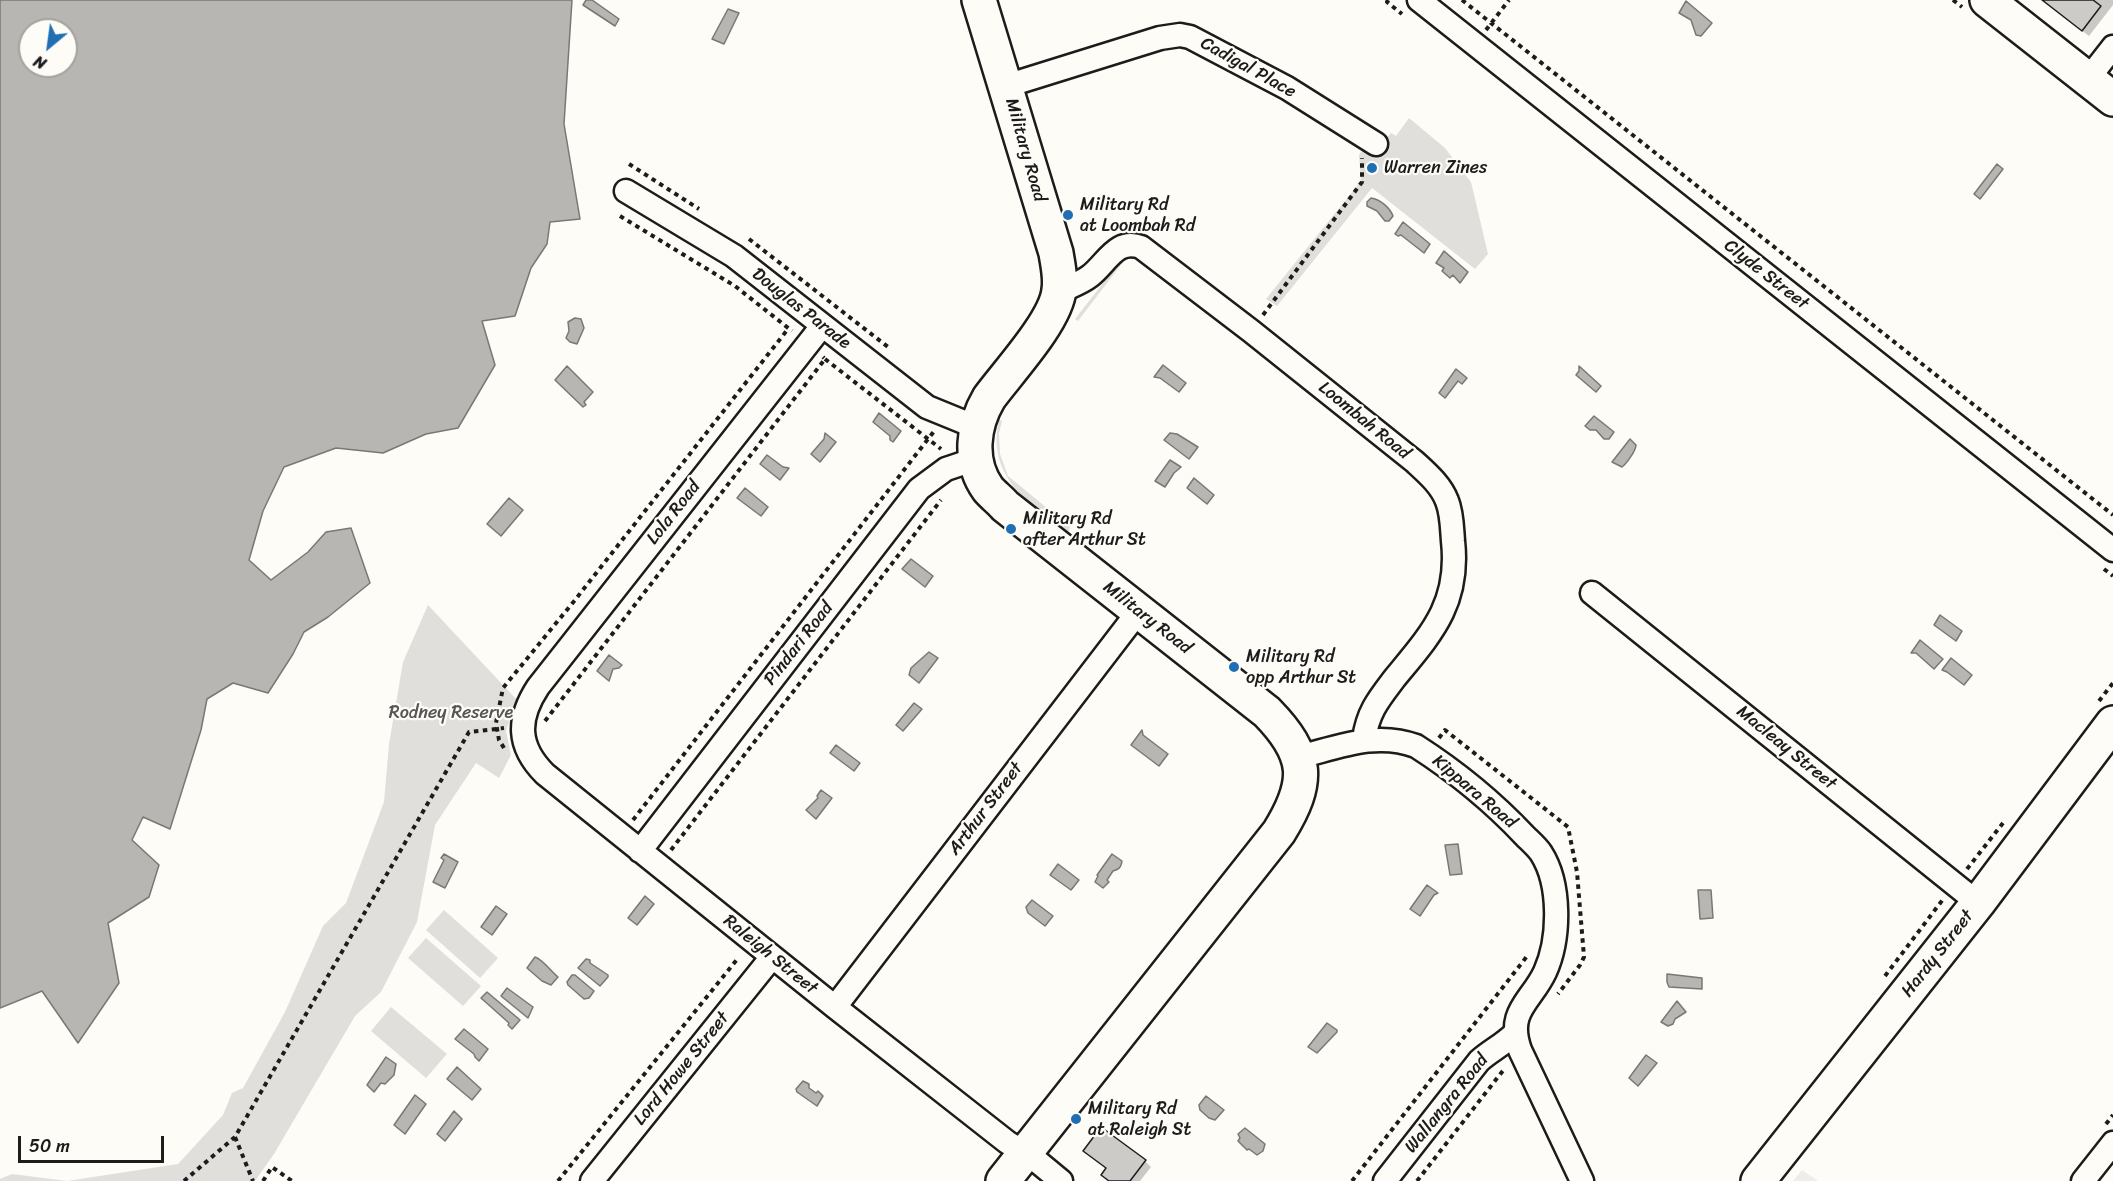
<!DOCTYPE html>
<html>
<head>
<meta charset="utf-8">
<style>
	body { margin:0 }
	#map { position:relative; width:2113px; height:1181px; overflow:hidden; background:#fdfcf7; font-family:Sriracha,sans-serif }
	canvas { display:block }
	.north { position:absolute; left:18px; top:18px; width:60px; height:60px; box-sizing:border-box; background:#fdfcf7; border:2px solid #a3a29f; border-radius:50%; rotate:209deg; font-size:16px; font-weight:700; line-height:24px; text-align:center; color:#1c1c1c }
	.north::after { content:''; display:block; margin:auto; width:21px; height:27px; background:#1f6fb2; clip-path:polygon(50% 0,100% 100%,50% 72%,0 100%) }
	.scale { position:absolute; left:18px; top:1136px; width:146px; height:27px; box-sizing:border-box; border:3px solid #1c1c1c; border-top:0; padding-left:8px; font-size:18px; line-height:21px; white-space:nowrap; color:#1c1c1c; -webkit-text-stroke:4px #fdfcf7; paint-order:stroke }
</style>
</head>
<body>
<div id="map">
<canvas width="2113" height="1181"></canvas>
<div class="north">N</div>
<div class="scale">50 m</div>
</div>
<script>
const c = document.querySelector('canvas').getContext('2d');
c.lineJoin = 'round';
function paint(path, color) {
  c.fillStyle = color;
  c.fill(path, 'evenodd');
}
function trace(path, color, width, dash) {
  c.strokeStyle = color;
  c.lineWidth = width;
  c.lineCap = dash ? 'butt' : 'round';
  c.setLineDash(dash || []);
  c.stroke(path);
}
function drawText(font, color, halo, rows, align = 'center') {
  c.font = font + ' Sriracha,sans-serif';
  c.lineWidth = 4.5;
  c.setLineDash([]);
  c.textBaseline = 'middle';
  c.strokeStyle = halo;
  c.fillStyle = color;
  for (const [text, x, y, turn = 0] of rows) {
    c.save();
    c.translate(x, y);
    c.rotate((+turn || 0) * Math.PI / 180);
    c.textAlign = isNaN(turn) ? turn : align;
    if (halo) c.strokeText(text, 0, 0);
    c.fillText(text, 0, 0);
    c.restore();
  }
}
const built = new Path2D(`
	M1802,1170l16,11h-25z`);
const green = new Path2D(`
	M1409,118l36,30 26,34 17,72 -13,15 -103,-81 -95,118 -11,-7 95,-118 -2,-26 4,-6 10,5 18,-21 5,3z
	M1123,262l-45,59 -3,-2 39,-50z
	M999,420l3,1 -3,12 1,21 8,22 62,51 -1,4 -4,1c-38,-29 -79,-58 -66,-112z
	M428,605l89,95 -11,31 5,24 -12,23 -23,-15 -41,62 -18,97 -36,70 -26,24 -81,138 -19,27h-255v-2l12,-5 55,7 111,-17 45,-49 9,-22 11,-5 42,-76 38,-86 23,-23 38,-101 5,-58 14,-82z
	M444,910l54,48 -18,20 -54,-48z
	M426,938l55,48 -18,20 -55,-48z
	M391,1007l56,47 -21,24 -55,-47z`);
const water = new Path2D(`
	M0,0h572l-8,124 16,95 -30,3 -3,22 -16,24 -16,48 -33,5 13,44 -37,63 -32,6 -43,19 -47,-5 -52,19 -21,44 -14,49 22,20 37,-28 18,-20 25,-4 19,55 -42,34 -24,15 -11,22 -25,39 -35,-10 -26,16 -6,31 -31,99 -27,-12 -11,23 27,25 -10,32 -41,26 11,60 -41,60 -36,-52 -42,17zM30,30h36v36h-36z
	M586,0h6l27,19 -4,7 -32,-21z
	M1686,1l26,22 -11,13 -5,-1 -5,-15 -12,-7z
	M728,9l11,4 -15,31 -12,-5z
	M1997,164l6,5 -23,30 -6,-5z
	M1371,198c9,1 19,10 22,18l-4,5h-4l-8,-10 -10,-5v-4z
	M1403,222l27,22 -6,9 -23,-18 -3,1 -3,-2z
	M1444,251l24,21 -8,11 -7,-8 -3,3 -8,-7 2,-3 -8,-5z
	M575,318l6,1 3,9 -7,16 -7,-2 -4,-4 3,-7 -1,-9z
	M1163,365l23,18 -7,9 -19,-14 -6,-1z
	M567,366l26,26 -9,10 2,3 -3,2 -28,-27z
	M1579,366l22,20 -5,6 -20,-17 3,-4z
	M1456,369l11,9 -5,6 -4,-3 -13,17 -6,-5z
	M879,413l22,18 -8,11 -3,-2v-4l-17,-14z
	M1594,416l20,16 -5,7h-5l-8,-9h-6l-5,-4z
	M825,433l11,9 -16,20 -9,-8 13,-15z
	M1170,433l7,1 21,13 -9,12 -25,-19z
	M1630,439l6,6c0,6 -10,19 -14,22l-10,-5z
	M767,455l16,12 6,1 -9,12 -20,-16z
	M1170,460l11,7 -7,6 -9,14 -10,-6z
	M1194,478l20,17 -7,9 -20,-16z
	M745,488l23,19 -7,9 -24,-18z
	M509,498l14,12 -22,26 -14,-12z
	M911,559l22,17 -8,11 -23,-18z
	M1940,615l22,16 -6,10 -22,-16z
	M1920,640l23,19 -9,10 -18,-16h-5z
	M929,652l9,6 -19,25 -10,-8 2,-7z
	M609,655l13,10 -3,3 -6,1 -4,12 -12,-10z
	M1951,658l21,17 -8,10 -17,-13 -5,-2z
	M914,703l8,6 -19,22 -7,-6z
	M1142,730l1,5 25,19 -9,12 -28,-21z
	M836,745l24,18 -6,8 -24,-18z
	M821,790l11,8 -16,21 -10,-9 12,-12 -1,-2z
	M1458,844l4,30 -12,1 -5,-30z
	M444,854l14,8 -13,26 -12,-6 11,-22 -3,-2z
	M1112,854l10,7c-1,7 -3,8 -9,10l-6,9 2,2 -6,6 -8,-6 3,-6 -1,-1z
	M1058,864l21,16 -8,10 -21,-15z
	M1427,885l11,8 -4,2 -14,21 -10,-7z
	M1698,890h13l2,28 -13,1z
	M645,896l9,8 -17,21 -9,-7z
	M1032,900l21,16 -8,10 -17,-13 -2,-6z
	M496,906l11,8 -15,21 -11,-8z
	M535,957c7,2 16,14 23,20l-7,8 -9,-4 -15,-13z
	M586,959l4,1v3l18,12v2l-8,9 -22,-18z
	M1667,974l35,4v11l-33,-2 -2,-5z
	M572,975h3l19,16 -5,7 -5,1 -16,-14 -1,-3z
	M507,988l26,19 -5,11 -27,-22z
	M487,992l33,28 -8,9 -4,-4 1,-2 -28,-25z
	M1677,1001l9,11 -11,7 -2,5 -5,2 -7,-4z
	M1327,1023l10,7v2l-20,21 -9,-6z
	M464,1029l24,20 -9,12 -4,-4 -1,-3 -19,-15z
	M1646,1055l11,8 -19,23 -9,-8z
	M386,1057l10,7 -2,11 -9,9 -4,-1 -7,9 -7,-7z
	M457,1067l24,22 -9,11 -25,-21z
	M803,1081l6,3v4l7,5 2,-2 5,5 -6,10 -20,-14 -1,-3z
	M415,1095l11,9 -21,30 -11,-9z
	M1206,1096l18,14 -9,10 -6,-2 -9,-8 -1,-5z
	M454,1111l8,8 -17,22 -8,-7z
	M1245,1128l20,16 -2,7 -6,4 -8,-6 -2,1 -9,-9 2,-3 -2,-4z`);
const shadow = new Path2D(`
	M2042,0h71v5l-24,31z
	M1145,1161l6,6 -11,14h-30z`);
const building = new Path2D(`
	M2042,0h51l8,6 -19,25z
	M1101,1127l45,33 -16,21h-21l-8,-6 5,-7 -23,-17z`);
const path = new Path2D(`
	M1388,0l-1,2 15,12
	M1462,0l651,515
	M1953,0l9,7
	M1486,30l23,-30
	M629,164l70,45
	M620,216l115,70 57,45
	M749,239l139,108
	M1263,315l99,-133v-24
	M825,359l116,90
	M2104,569l9,7
	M2099,701l14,-18
	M545,721l280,-362 -2,-2
	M1439,738l6,-8 123,97 9,45 7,85 -4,8 -22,29
	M504,748l-5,-8 -3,-17 7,-35 72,-88 213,-271
	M633,820l302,-390
	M671,850l270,-350
	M1967,869l36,-46
	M1885,976l59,-78
	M2106,1124l7,-9
	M235,1137l18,44
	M184,1181l51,-44 234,-405 35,-4
	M263,1181l9,-14 20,14
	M558,1181l181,-224
	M1352,1181l176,-226
	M1417,1181l88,-113`);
const street = new Path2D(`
	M1419,0l694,550
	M2088,79l25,-32
	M1006,86l154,-48 20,-3 10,2 97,51 89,56
	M626,191l108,65 193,151 49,20
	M1059,292c10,-5 22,-9 31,-16 17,-13 26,-38 51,-29l110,84 164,131c12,11 26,23 32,39 5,12 5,28 6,40 7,63 -22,93 -59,138 -16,21 -26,33 -30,60
	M822,326l-284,361c-21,32 -21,59 7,87l290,233 172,135 31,20 23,19
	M1592,593l386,310
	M1299,757c40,-10 77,-26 117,-11 39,25 77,56 109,90 5,5 12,11 16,17 20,31 19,86 4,119 -14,30 -39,39 -25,78l62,131
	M640,851l279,-362 27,-20 30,-10
	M835,1007l303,-395
	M592,1181l180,-224
	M1385,1181l94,-120c11,-10 24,-16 35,-27
	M2083,1181l30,-38`);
const secondary = new Path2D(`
	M979,0l77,253c2,13 5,24 3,37 -3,31 -51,82 -70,108 -16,27 -21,63 -1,91 5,6 12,11 17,17l262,206c42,43 43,70 12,120l-276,349
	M1987,0l126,99
	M1758,1181l220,-278 135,-180`);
const markers = [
	[1372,168,6,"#1f6fb2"],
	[1068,215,6,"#1f6fb2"],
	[1011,529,6,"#1f6fb2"],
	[1234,667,6,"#1f6fb2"],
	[1076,1119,6,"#1f6fb2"]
];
const streetNames = [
	["Cadigal Place",1248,68,29],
	["Military Road",1025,150,74],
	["Clyde Street",1766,275,38],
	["Douglas Parade",801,309,38],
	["Loombah Road",1364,421,39],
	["Lola Road",674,513,-52],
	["Military Road",1147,618,38],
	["Pindari Road",799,644,-52],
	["Macleay Street",1786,748,39],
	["Kippara Road",1474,792,40],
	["Arthur Street",986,809,-53],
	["Hardy Street",1938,954,-52],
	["Raleigh Street",770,955,39],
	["Lord Howe Street",682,1069,-51],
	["Wallangra Road",1447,1104,-51]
];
const poiNames = [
	["Warren Zines",1384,168],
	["Military Rd",1080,205],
	["at Loombah Rd",1080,226],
	["Military Rd",1023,519],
	["after Arthur St",1023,540],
	["Military Rd",1246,657],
	["opp Arthur St",1246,678],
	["Military Rd",1088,1109],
	["at Raleigh St",1088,1130]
];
const parkNames = [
	["Rodney Reserve",451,713]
];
paint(built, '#eeede9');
paint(green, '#e0dfdb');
paint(water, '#b7b6b2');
trace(water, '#797876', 1.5);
paint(shadow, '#0003');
paint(building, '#cccbc8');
trace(building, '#1c1c1c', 1.5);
trace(street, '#1c1c1c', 27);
trace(secondary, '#1c1c1c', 38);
trace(path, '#1c1c1c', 4, [4.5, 4.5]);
trace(street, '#fdfcf7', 22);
trace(secondary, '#fdfcf7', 33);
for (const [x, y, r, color] of markers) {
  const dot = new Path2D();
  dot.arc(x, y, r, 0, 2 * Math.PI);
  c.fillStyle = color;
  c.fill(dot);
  trace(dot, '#fdfcf7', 2);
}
drawText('18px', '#1c1c1c', '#fdfcf7', streetNames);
drawText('18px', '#1c1c1c', '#fdfcf7', poiNames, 'left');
drawText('18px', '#575655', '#fdfcf7', parkNames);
</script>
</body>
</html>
